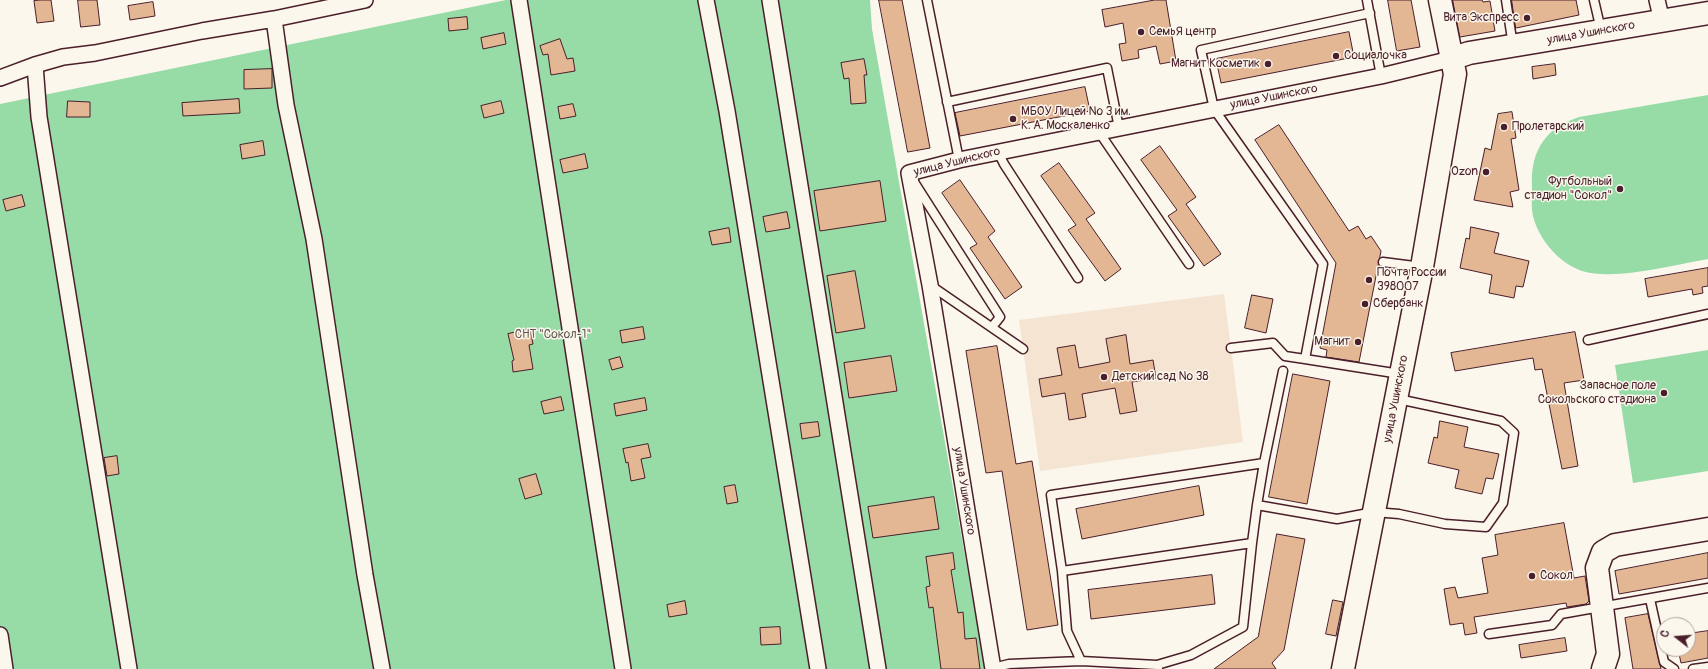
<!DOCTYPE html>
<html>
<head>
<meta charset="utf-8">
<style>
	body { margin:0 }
	#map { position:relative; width:1708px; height:669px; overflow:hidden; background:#fbf7ec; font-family:Pangolin,sans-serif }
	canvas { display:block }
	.north { position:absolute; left:1656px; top:617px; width:40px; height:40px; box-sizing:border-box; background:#fbf7ec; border:1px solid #b4a19f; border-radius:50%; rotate:287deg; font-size:11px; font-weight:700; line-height:16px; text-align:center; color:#4a1f2b }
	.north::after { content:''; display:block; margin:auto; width:14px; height:18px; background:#4a1f2b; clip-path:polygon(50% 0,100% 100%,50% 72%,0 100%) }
</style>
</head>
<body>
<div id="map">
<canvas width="1708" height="669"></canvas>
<div class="north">С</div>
</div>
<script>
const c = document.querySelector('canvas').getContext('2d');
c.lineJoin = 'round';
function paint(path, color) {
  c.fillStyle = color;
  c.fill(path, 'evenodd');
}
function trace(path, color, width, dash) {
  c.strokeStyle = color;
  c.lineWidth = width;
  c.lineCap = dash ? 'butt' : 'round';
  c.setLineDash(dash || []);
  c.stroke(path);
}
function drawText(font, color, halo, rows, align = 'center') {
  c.font = font + ' Pangolin,sans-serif';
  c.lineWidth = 3;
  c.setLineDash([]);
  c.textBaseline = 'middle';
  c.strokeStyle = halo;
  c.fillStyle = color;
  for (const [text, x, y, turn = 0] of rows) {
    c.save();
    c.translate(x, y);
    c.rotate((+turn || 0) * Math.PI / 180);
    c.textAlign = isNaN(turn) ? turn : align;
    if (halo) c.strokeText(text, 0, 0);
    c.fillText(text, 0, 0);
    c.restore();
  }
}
const built = new Path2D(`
	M1224,294l19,148 -203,29 -21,-151z`);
const green = new Path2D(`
	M506,0h364l2,29 113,640h-985v-565z
	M1708,95v164c-34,6 -94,22 -126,12 -23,-8 -43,-31 -49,-55 -2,-9 -1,-20 -1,-30 -1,-16 2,-33 12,-46 9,-12 21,-18 35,-23z
	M1708,350v121l-75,12 -18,-118z`);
const building = new Path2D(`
	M41,0h10l3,21 -17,2 -3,-22z
	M78,0h19l3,25 -19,2z
	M879,0h23l28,148 -22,4z
	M1155,0h11l10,61 -16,3 -4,-18 -18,4 1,8 -17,3 -3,-17 7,-1 -3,-20 -18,4 -3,-17z
	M1388,0h23l9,47 -23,4z
	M1453,0h29l1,2 7,-1 5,30 -35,6z
	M1512,0h64l3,15 -63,13z
	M153,2l2,14 -25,4 -2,-14z
	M467,17l1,12 -19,2 -1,-12z
	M1349,32l5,25 -133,26 -5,-24z
	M504,33l2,11 -23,5 -2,-11z
	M560,39l7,20 6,-1 2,13 -24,4 -3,-21 -5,1 -3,-9z
	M864,59l3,16h-3l2,28 -15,1 -2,-26 -5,1 -3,-16z
	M1555,64l1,11 -23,4 -1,-12z
	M272,69v19l-28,1v-19z
	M1085,87l5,24 -130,25 -5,-23z
	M239,99l1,14 -57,3 -1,-13z
	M68,101l22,1v15h-23z
	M501,101l3,12 -20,5 -3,-12z
	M573,104l3,12 -16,3 -2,-12z
	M1512,112l4,26 -5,1 8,51 -9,2 3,15 -39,-7 11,-52 6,2 7,-36z
	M1279,125l70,106 9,-5 8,13 5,-3 10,15 -22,111 -33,-5 1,-7 -7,-2 16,-85 -81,-123z
	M263,141l2,14 -23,4 -2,-14z
	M1160,146l36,51 -10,7 35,50 -17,12 -36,-50 9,-6 -36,-50z
	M585,154l3,14 -25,5 -3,-13z
	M1059,163l36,50 -9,6 35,50 -16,12 -37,-51 8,-5 -35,-49z
	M960,180l35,51 -7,6 34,50 -17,12 -35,-51 7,-4 -35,-51z
	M880,181l6,40 -66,10 -6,-40z
	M22,195l3,11 -19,5 -3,-11z
	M787,212l3,16 -24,4 -3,-15z
	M1471,227l28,6 -5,20 35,8 -6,26 -7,-1 -2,12 -25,-5 3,-18 -32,-7 6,-30 3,1z
	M729,228l2,14 -19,3 -3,-13z
	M1708,268v18l-6,1 1,6 -10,2 -1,-6 -44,8 -3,-18z
	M855,271l10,57 -29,5 -9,-57z
	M1252,295l21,4 -7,34 -21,-5z
	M643,327l2,12 -23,4 -2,-12z
	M530,329l3,15 -4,1 4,24 -20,3 -1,-11 2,-1 -6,-26z
	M1575,332l9,48 -20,3 14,83 -16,3 -20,-100 -7,1 -2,-12 -78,13 -4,-18z
	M1126,335l4,29 23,-4 3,18 -24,4 5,29 -17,3 -5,-26 -33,6 4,23 -17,3 -4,-27 -23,4 -3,-18 23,-4 -5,-27 18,-3 4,23 31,-6 -4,-23z
	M997,346l19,118 16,-3 26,164 -31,5 -25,-159 -16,2 -20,-122z
	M891,356l6,35 -48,7 -5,-35z
	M620,357l3,10 -11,3 -3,-10z
	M1293,374l37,7 -23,123 -38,-7z
	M561,397l3,13 -20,4 -3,-12z
	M645,398l2,12 -31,6 -2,-12z
	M1440,421l28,6 -4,20 35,7 -6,25 -7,-1 -4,16 -27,-6 4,-18 -31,-7 6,-26 3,1z
	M818,422l2,14 -18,3 -2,-15z
	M648,444l3,13 -10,2 4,19 -14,3 -3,-19 -2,1 -3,-14z
	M117,456l2,18 -12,2 -3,-18z
	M536,474l6,20 -17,5 -6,-20z
	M735,485l3,17 -11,2 -3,-17z
	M1199,486l5,29 -122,24 -6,-30z
	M934,497l5,32 -66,9 -5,-31z
	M1564,523l10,55 11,-2 4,25 -3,3 -19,3 -1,-4 -92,14 3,16 -12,2 -2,-12 -13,2 -6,-36 11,-2 3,11 30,-5 -6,-35 16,-3 -3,-20z
	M1277,534l28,5 -21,111 -12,13 4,6h-62l44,-32z
	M953,553l2,16 -4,1 7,43 5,-1 2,27 11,-1 4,31h-39l-8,-62 -4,1 -3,-21 4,-1 -4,-29z
	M1708,553v25l-89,16 -4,-23z
	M1212,575l3,29 -124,15 -3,-29z
	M1333,600l10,2 -7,34 -10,-2z
	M685,601l2,13 -18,3 -2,-12z
	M1648,614l13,55h-28l-8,-51z
	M780,627l1,17 -20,1 -1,-17z
	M1708,631v27l-27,5 -3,-14h10v-15z
	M1565,638l2,13 -46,7 -2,-13z`);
const lane = new Path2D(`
	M927,0l32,160
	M1367,0l14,76
	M1506,0l7,46
	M1594,0l7,30
	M1370,13l-169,37 13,59 109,155 -18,95 95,15
	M947,102l160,-34 12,60
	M1099,132l90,132
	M998,152l6,12 74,114
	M914,182l86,135 -8,10
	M1383,262l39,5
	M930,285l93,64
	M1588,340l120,-26
	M1231,348l42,-5 12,13 20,3
	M1264,463l19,-92
	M1062,571l-11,-76 213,-32 -7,42
	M1650,599l14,63 10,7
	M1489,634l63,-9 9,-11 147,-26
	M1157,665l34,-10 52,-28 9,-84
	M993,668l16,-4 72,-3
	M1158,669l-1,-4 -76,-4 -14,-30 -5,-60 190,-28 5,-38 80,14 37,-7 25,2 46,10 41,3 17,-24 11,-70 -13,-12 -103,-22
	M1693,669l15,-2`);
const street = new Path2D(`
	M365,0l-91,19 12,86 28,134 51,336 17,94
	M519,0l104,669
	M706,0l21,111 91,558
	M770,0l108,669
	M1657,0l5,21
	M0,78l35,-13
	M0,635l5,34
	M129,669l-90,-552 -4,-52 28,-8 32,-4 107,-22 72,-12
	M993,669l-63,-384 -21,-112 50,-13 422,-84 70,-17`);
const secondary = new Path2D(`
	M1451,59l18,-6 239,-40
	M1343,669l79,-402 33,-193 -15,-74
	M1603,669l5,-15 -11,-86 6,-16 12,-7 93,-16`);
const markers = [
	[1527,18,4,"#4a1f2b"],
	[1141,32,4,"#4a1f2b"],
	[1336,56,4,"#4a1f2b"],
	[1268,64,4,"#4a1f2b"],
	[1013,119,4,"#4a1f2b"],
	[1504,127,4,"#4a1f2b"],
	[1486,172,4,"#4a1f2b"],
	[1620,189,4,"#4a1f2b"],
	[1369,280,4,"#4a1f2b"],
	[1365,304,4,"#4a1f2b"],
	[1358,342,4,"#4a1f2b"],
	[1104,377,4,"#4a1f2b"],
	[1664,393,4,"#4a1f2b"],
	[1532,576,4,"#4a1f2b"]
];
const poiNames = [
	["Вита Экспресс",1519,18,"right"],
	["СемьЯ центр",1149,32],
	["Социалочка",1344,56],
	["Магнит Косметик",1260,64,"right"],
	["МБОУ Лицей № 3 им.",1021,112],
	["К. А. Москаленко",1021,126],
	["Пролетарский",1512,127],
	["Ozon",1478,172,"right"],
	["Футбольный",1612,182,"right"],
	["стадион \"Сокол\"",1612,196,"right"],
	["Почта России",1377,273],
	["398007",1377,287],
	["Сбербанк",1373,304],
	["Магнит",1350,342,"right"],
	["Детский сад № 38",1112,377],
	["Запасное поле",1656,386,"right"],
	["Сокольского стадиона",1656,400,"right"],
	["Сокол",1540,576]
];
const streetNames = [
	["улица Ушинского",1591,33,-10],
	["улица Ушинского",1274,97,-11],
	["улица Ушинского",957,162,-14],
	["улица Ушинского",1396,399,-79],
	["улица Ушинского",964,491,81]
];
const parkNames = [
	["СНТ \"Сокол-1\"",553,335]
];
paint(built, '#f4e4d1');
paint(green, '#97dba7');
paint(building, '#e3b793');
trace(building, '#4a1f2b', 1);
trace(lane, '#4a1f2b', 11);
trace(street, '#4a1f2b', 18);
trace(secondary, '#4a1f2b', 25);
trace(lane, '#fbf7ec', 8);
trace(street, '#fbf7ec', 15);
trace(secondary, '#fbf7ec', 22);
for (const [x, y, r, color] of markers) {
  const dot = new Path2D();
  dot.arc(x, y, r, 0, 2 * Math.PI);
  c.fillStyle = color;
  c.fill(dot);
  trace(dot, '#fbf7ec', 1.5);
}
drawText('12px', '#4a1f2b', '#fbf7ec', poiNames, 'left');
drawText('12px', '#4a1f2b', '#fbf7ec', streetNames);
drawText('12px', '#615750', '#fbf7ec', parkNames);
</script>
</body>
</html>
